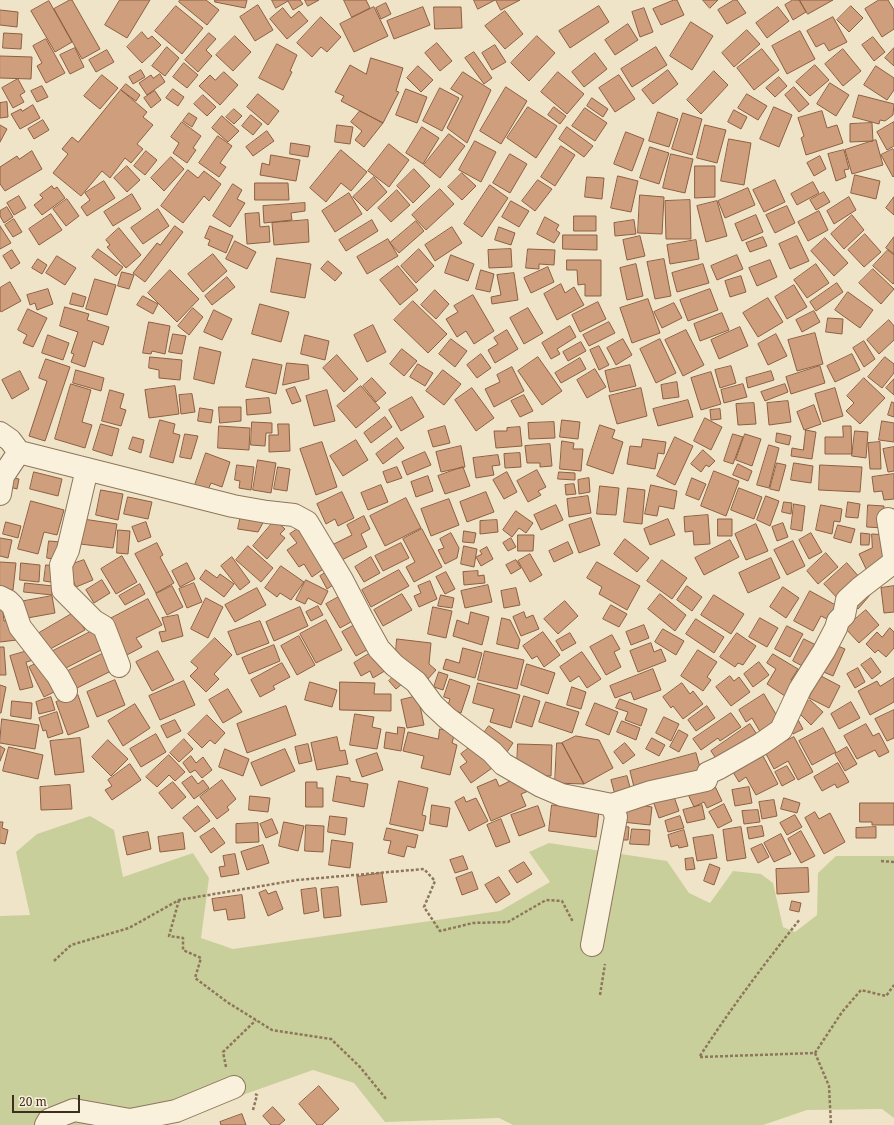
<!DOCTYPE html>
<html>
<head>
<meta charset="utf-8">
<style>
	body { margin:0 }
	#map { position:relative; width:894px; height:1125px; overflow:hidden; background:#f0e4c8; font-family:"Noto Serif",serif }
	canvas { display:block }
	.scale { position:absolute; left:12px; top:1095px; width:68px; height:18px; box-sizing:border-box; border:2px solid #3d2e20; border-top:0; padding-left:5px; font-size:12px; line-height:14px; white-space:nowrap; color:#3d2e20; -webkit-text-stroke:3px #f7eed8; paint-order:stroke }
</style>
</head>
<body>
<div id="map">
<canvas width="894" height="1125"></canvas>
<div class="scale">20 m</div>
</div>
<script>
const c = document.querySelector('canvas').getContext('2d');
c.lineJoin = 'round';
function paint(path, color) {
  c.fillStyle = color;
  c.fill(path, 'evenodd');
}
function trace(path, color, width, dash) {
  c.strokeStyle = color;
  c.lineWidth = width;
  c.lineCap = dash ? 'butt' : 'round';
  c.setLineDash(dash || []);
  c.stroke(path);
}
const green = new Path2D(`
	M90,816l24,14 9,47 70,-24 16,25 -8,60 32,11 267,-38 50,-29 -21,-30 20,-9 118,18 22,32 21,10 23,-32 28,3 12,9 10,44 12,5 22,-17 1,-42 18,-17h58v262l-12,-9 -75,1 -44,15h-250l-14,-7 -114,4 -31,-39 -41,-13 -155,55h-158v-209l30,-1 -14,-63 21,-18z`);
const building = new Path2D(`
	M70,0h2l28,49 -18,10 -28,-50z
	M120,0h30l-23,38 -22,-13z
	M180,0h26l13,10 -12,15 -28,-23z
	M215,0h32l-2,8 -30,-6z
	M272,0h28l3,4 -10,6 -5,-9 -12,7z
	M305,0h14l-11,6z
	M344,0h22l4,8 -18,9z
	M474,0h21l-17,9z
	M496,0h24l-19,10z
	M674,0h3l7,15 -23,10 -8,-16z
	M703,0h15l-8,8z
	M734,0h3l9,13 -19,11 -9,-14z
	M793,0h6l7,12 -13,8 -8,-15z
	M800,0h33l-25,14z
	M879,0h9l6,10v19l-12,8 -17,-28z
	M49,1l23,41 -17,10 -24,-41z
	M386,3l5,11 -10,5 -5,-11z
	M258,5l15,25 -18,11 -15,-24z
	M176,6l27,22 -21,26 -27,-23z
	M599,6l10,16 -39,26 -11,-17z
	M851,6l12,12 -14,14 -12,-12z
	M374,7l14,29 -34,16 -14,-28z
	M423,7l7,18 -36,14 -7,-18z
	M434,7h27l1,21 -27,1z
	M778,7l11,14 -22,17 -11,-15z
	M283,8l8,10 8,-7 9,10 -21,18 -17,-20z
	M644,8l9,24 -13,5 -8,-25z
	M0,10l18,2 -1,15 -17,-2z
	M505,11l18,23 -18,15 -20,-23z
	M321,17l20,20 -14,15 -6,-5 -9,10 -15,-14z
	M833,17l14,25 -18,9 -5,-8 -8,4 -9,-16z
	M691,22l22,14 -21,34 -22,-14z
	M628,24l10,16 -23,15 -10,-15z
	M747,30l13,14 -26,23 -12,-14z
	M800,31l15,28 -28,15 -15,-28z
	M142,32l6,7 4,-3 9,9 -19,18 -15,-16z
	M4,33l18,1 -1,15 -18,-1z
	M209,33l7,6 -10,11 6,6 -14,16 -13,-12z
	M235,36l16,16 -18,19 -17,-16z
	M537,36l18,17 -26,28 -18,-18z
	M873,37l12,15 -11,9 -12,-16z
	M46,39l19,34 -19,10 -9,-17 5,-3 -9,-17z
	M437,43l15,18 -12,10 -15,-18z
	M277,44l20,11 -7,16 2,1 -9,18 -24,-12z
	M495,45l11,17 -14,8 -10,-17z
	M167,47l12,11 -14,18 -13,-10z
	M656,47l11,18 -35,22 -11,-18z
	M75,48l9,19 -14,7 -10,-19z
	M894,48v18l-9,-8z
	M762,49l17,21 -25,20 -17,-22z
	M843,49l18,22 -18,15 -18,-22z
	M107,50l7,12 -18,10 -7,-12z
	M474,52l18,26 -8,6 -19,-26z
	M595,53l12,16 -23,18 -12,-15z
	M0,56l32,1 -1,22 -31,-1z
	M371,58l32,10 -7,23 3,1 -16,31 -42,-22 3,-5 -9,-4 15,-27 16,9z
	M184,63l14,12 -11,13 -14,-11z
	M815,65l14,15 -19,16 -14,-14z
	M418,66l15,14 -12,12 -14,-14z
	M876,66l18,12v12l-7,10 -23,-15z
	M141,70l4,7 -12,7 -4,-7z
	M668,70l10,14 -25,20 -11,-14z
	M714,71l14,14 -27,29 -14,-14z
	M224,72l14,13 -18,20 -21,-19 11,-11 5,5z
	M463,72l28,18 -24,53 -20,-15 16,-32 -12,-7z
	M558,72l26,22 -17,20 -26,-22z
	M160,74l5,8 -18,13 -8,-12 12,-8 2,3z
	M102,75l16,13 -18,21 -16,-13z
	M619,75l16,24 -20,13 -16,-24z
	M779,77l8,9 -12,11 -9,-9z
	M18,79l7,13 -5,3 4,7 -11,6 -11,-20z
	M830,83l19,12 -13,21 -19,-12z
	M126,84l14,11 -4,6 -15,-11z
	M42,86l6,11 -11,5 -6,-11z
	M506,87l21,14 -26,43 -21,-13z
	M794,87l15,17 -10,8 -14,-17z
	M440,88l19,10 -17,33 -19,-10z
	M173,89l11,8 -6,9 -12,-8z
	M406,89l21,8 -10,26 -21,-8z
	M121,90l26,22 -4,5 10,8 -16,19 6,5 -12,14 -6,-5 -15,20 -8,-7 -21,25 -28,-23 15,-19 -6,-5 10,-12 6,5z
	M155,91l6,9 -10,8 -7,-10z
	M258,94l21,17 -11,14 -21,-18z
	M747,94l20,12 -9,14 -20,-12z
	M203,95l13,12 -9,9 -13,-12z
	M859,95l35,9 -1,11 -8,6 -5,-1 -1,4 -26,-7z
	M592,98l16,11 -5,8 -16,-11z
	M7,102l1,15 -8,1v-15z
	M33,105l7,13 -20,11 -9,-15 10,-5 1,2z
	M528,107l29,19 -21,32 -29,-20z
	M554,107l12,9 -6,8 -12,-9z
	M774,107l18,8 -13,32 -19,-8z
	M585,108l22,15 -12,18 -23,-15z
	M234,109l8,7 -8,8 -8,-7z
	M734,110l13,7 -6,12 -13,-7z
	M360,111l23,12 -19,24 -9,-7 7,-9 -11,-9z
	M822,111l5,17 10,-3 6,18 -37,12 -5,-17 3,-2 -6,-18z
	M658,112l20,7 -9,28 -20,-6z
	M189,113l8,5 -5,9 -9,-6z
	M683,113l19,6 -10,36 -20,-6z
	M251,115l11,9 -9,11 -11,-9z
	M222,116l17,15 -11,11 -16,-14z
	M43,120l6,10 -15,9 -6,-10z
	M182,122l19,14 -8,12 3,2 -9,13 -14,-10 6,-10 -8,-6z
	M894,122v24l-7,4 -10,-18z
	M872,123l1,18 -23,1v-18z
	M0,125l7,4 -7,13z
	M337,125l16,2 -3,17 -15,-2z
	M705,125l21,5 -9,33 -20,-5z
	M422,127l17,11 -16,26 -17,-11z
	M567,127l26,19 -9,11 -25,-18z
	M267,131l7,10 -21,15 -7,-9z
	M626,132l18,7 -12,32 -18,-7z
	M449,134l16,12 -25,32 -16,-13z
	M218,136l14,10 -12,17 6,4 -7,10 -20,-14z
	M729,139l22,4 -7,42 -23,-4z
	M876,140l7,25 -31,9 -7,-24z
	M475,141l21,11 -15,30 -22,-12z
	M291,143l19,3 -2,11 -18,-3z
	M389,144l20,16 -20,27 -21,-16z
	M561,146l14,9 -20,31 -14,-9z
	M650,147l19,6 -10,31 -19,-6z
	M893,149l1,2v25l-1,1 -12,-22z
	M341,150l26,22 -16,19 -10,-8 -15,19 -16,-14z
	M844,150l5,19 -5,1 2,7 -10,4 -8,-27z
	M32,151l10,18 -37,22 -5,-7v-17l17,-11 2,3z
	M146,151l11,9 -12,15 -11,-9z
	M510,154l17,10 -17,29 -17,-10z
	M671,154l22,5 -8,34 -22,-5z
	M271,155l29,5 -4,21 -36,-6 2,-12 7,2z
	M820,156l6,13 -12,7 -7,-13z
	M171,157l13,12 -20,22 -13,-13z
	M127,166l13,14 -13,12 -13,-14z
	M695,166h20v31l-20,1z
	M414,169l16,17 -17,17 -16,-17z
	M188,170l10,8 6,-7 17,13 -12,17 -5,-5 -21,27 -22,-17z
	M462,173l14,13 -14,14 -14,-13z
	M855,175l25,6 -4,18 -25,-6z
	M618,176l20,5 -7,31 -20,-4z
	M374,177l13,15 -20,19 -14,-14z
	M587,177l17,1 -2,21 -17,-2z
	M538,180l14,9 -17,22 -13,-10z
	M775,180l10,22 -21,10 -11,-22z
	M104,181l11,17 -28,18 -6,-9 9,-7 -5,-7z
	M813,182l6,11 -22,12 -6,-11z
	M255,183h33l1,17h-34z
	M233,184l9,6 -5,9 8,4 -15,24 -17,-11z
	M490,185l18,13 -26,39 -18,-13z
	M52,186l2,3 3,-2 8,11 -23,17 -8,-10 9,-7 -3,-3z
	M748,188l7,17 -30,13 -7,-17z
	M440,189l14,15 -28,26 -14,-15z
	M397,190l13,15 -19,17 -13,-14z
	M824,192l6,10 -14,8 -6,-10z
	M349,193l13,21 -27,18 -13,-21z
	M132,194l9,15 -28,17 -9,-14z
	M640,195l24,2 -2,37 -24,-1z
	M19,196l7,12 -12,7 -7,-12z
	M849,197l7,13 -22,14 -7,-13z
	M894,197v18l-8,-7z
	M67,199l12,17 -13,10 -13,-17z
	M690,200l1,39h-25l-1,-38z
	M511,201l18,10 -10,16 -17,-10z
	M717,201l10,35 -21,6 -9,-36z
	M305,203v8l-14,2 1,7 -28,3 -1,-17z
	M787,206l8,17 -20,10 -9,-18z
	M7,207l6,10 -9,6 -4,-7v-5z
	M158,209l11,17 -26,18 -12,-16z
	M819,211l9,19 -20,11 -10,-19z
	M259,213l1,14 9,-1 1,16 -23,2 -2,-30z
	M51,214l11,16 -23,15 -10,-16z
	M756,215l7,17 -21,9 -7,-17z
	M852,215l12,15 -20,19 -13,-15z
	M574,216h22v15h-22z
	M545,217l14,8 -3,5 4,3 -6,10 -17,-9z
	M14,219l8,13 -9,5 -8,-12z
	M308,220l1,22 -35,3 -2,-22z
	M372,220l6,11 -32,20 -7,-11z
	M634,220l2,14 -21,2 -1,-13z
	M416,221l8,10 -25,22 -9,-10z
	M0,226l11,17 -11,6z
	M175,226l8,6 -38,50 -12,-9 24,-30 3,2z
	M210,226l23,10 -7,17 -18,-8 2,-5 -5,-2z
	M452,227l10,16 -27,18 -10,-16z
	M499,227l16,6 -4,12 -16,-5z
	M119,228l22,27 -15,13 -19,-21 3,-2 -4,-5z
	M865,234l16,18 -17,15 -16,-17z
	M563,235h34v15l-34,-1z
	M640,236l5,20 -18,4 -4,-20z
	M797,236l12,25 -19,8 -11,-25z
	M763,237l4,9 -17,6 -4,-9z
	M894,237v17l-8,-6z
	M825,238l23,25 -14,13 -23,-25z
	M388,239l10,17 -31,18 -10,-17z
	M696,240l3,19 -29,5 -3,-19z
	M235,241l21,11 -9,17 -21,-10z
	M98,249l25,18 -7,9 -24,-19z
	M419,249l15,17 -18,17 -15,-17z
	M511,249l1,18 -23,1 -1,-18z
	M528,249l27,1 -1,15 -15,-1v5l-13,-1z
	M12,250l8,13 -9,6 -8,-13z
	M888,250l6,5v28l-1,1 -20,-18z
	M213,254l14,17 -24,21 -15,-18z
	M451,255l23,9 -6,17 -23,-8z
	M737,255l6,14 -26,11 -6,-14z
	M57,256l19,12 -11,17 -19,-12z
	M277,258l34,6 -6,34 -34,-6z
	M38,259l9,6 -5,9 -10,-6z
	M664,259l7,37 -16,3 -8,-37z
	M567,260h34v36h-16v-12l-7,1 -1,-15h-10z
	M770,260l7,17 -20,9 -8,-18z
	M328,261l14,12 -7,8 -14,-12z
	M636,264l7,32 -16,4 -7,-32z
	M703,264l6,19 -32,9 -5,-19z
	M816,264l13,19 -22,15 -13,-18z
	M398,266l20,24 -18,15 -20,-25z
	M548,267l6,15 -23,11 -7,-15z
	M873,269l21,20 -13,15 -22,-21z
	M170,270l29,29 -22,23 -29,-29z
	M481,270l13,4 -4,18 -14,-3z
	M122,272l12,3 -5,14 -11,-3z
	M514,273l4,27 -26,4 -1,-7 10,-2 -4,-20z
	M741,276l5,16 -16,5 -5,-16z
	M227,277l8,10 -23,18 -7,-9z
	M95,279l21,6 -9,30 -21,-6z
	M10,282l11,19 -20,11 -1,-2v-22z
	M837,283l6,9 -27,19 -6,-9z
	M561,284l4,9 9,-6 10,18 -27,15 -13,-26z
	M794,285l13,22 -20,12 -12,-22z
	M48,289l5,15 -16,6 -2,-7 -5,2 -3,-10z
	M710,289l8,21 -30,11 -8,-21z
	M435,290l14,14 -13,15 -15,-14z
	M848,292l25,18 -13,18 -25,-18z
	M73,293l13,4 -3,10 -13,-3z
	M473,295l21,36 -20,13 -8,-13 -9,6 -11,-18 12,-7 -4,-6z
	M143,296l15,8 -5,10 -16,-9z
	M768,298l15,24 -25,15 -15,-24z
	M648,299l12,34 -28,10 -12,-35z
	M413,301l34,33 -19,19 -34,-33z
	M598,302l8,17 -26,13 -8,-17z
	M674,303l8,15 -20,10 -8,-16z
	M260,304l29,8 -8,30 -29,-8z
	M65,307l24,7 -2,6 22,7 -6,18 -10,-4 -8,26 -14,-5 3,-8 -3,-1 7,-21 -18,-6z
	M193,308l10,9 -14,18 -11,-9z
	M528,308l15,25 -19,11 -14,-26z
	M28,309l19,9 -14,29 -10,-4 4,-8 -9,-5z
	M214,310l18,9 -10,21 -18,-8z
	M814,311l6,11 -18,10 -6,-12z
	M722,313l7,17 -29,11 -6,-17z
	M828,318l15,1 -1,15 -16,-2z
	M889,320l5,6v14l-15,14 -12,-14z
	M149,322l21,4 -5,28 -13,-3 -1,3 -8,-1z
	M609,322l6,11 -26,13 -6,-11z
	M373,325l13,27 -19,10 -13,-27z
	M570,326l6,11 -19,12 3,5 -9,5 -9,-16z
	M740,327l8,19 -29,13 -8,-19z
	M507,330l11,19 -23,14 -7,-13 10,-6 -4,-6z
	M686,330l18,35 -21,11 -18,-36z
	M815,333l8,31 -26,7 -9,-31z
	M173,334l13,2 -4,18 -13,-2z
	M776,334l11,22 -19,9 -10,-21z
	M48,335l21,8 -6,17 -21,-7z
	M305,335l24,6 -4,19 -24,-6z
	M451,339l16,12 -12,16 -16,-13z
	M623,339l9,16 -16,10 -9,-17z
	M660,339l16,34 -20,10 -16,-34z
	M864,341l11,18 -11,8 -11,-19z
	M581,342l5,9 -18,10 -5,-9z
	M599,346l10,19 -10,5 -9,-20z
	M200,347l21,5 -7,32 -20,-5z
	M402,349l15,12 -13,15 -14,-12z
	M481,354l10,14 -14,10 -10,-13z
	M852,354l8,16 -25,12 -8,-16z
	M337,355l21,24 -14,13 -21,-24z
	M150,357l32,3 -2,20 -21,-2v-8l-10,-2z
	M538,357l24,34 -20,14 -24,-34z
	M885,357l9,7v9l-12,15 -14,-11z
	M580,358l6,11 -25,14 -6,-10z
	M46,359l24,8 -25,74 -16,-5 18,-55 -8,-3z
	M253,359l29,6 -6,29 -30,-7z
	M287,363l21,2 1,14 -26,6z
	M418,364l15,9 -8,13 -15,-9z
	M630,365l6,21 -26,6 -5,-21z
	M731,366l5,17 -16,5 -5,-18z
	M820,366l5,17 -34,11 -5,-17z
	M512,367l12,24 -30,16 -9,-18 15,-7 -3,-7z
	M595,369l11,18 -19,11 -10,-18z
	M76,370l28,8 -3,13 -28,-8z
	M443,370l18,14 -17,21 -18,-14z
	M20,371l9,18 -17,10 -10,-19z
	M771,371l3,9 -26,8 -2,-10z
	M711,372l10,32 -20,6 -10,-32z
	M372,378l14,15 -10,9 -13,-16z
	M864,378l21,20 -25,26 -14,-13 8,-8 -7,-7z
	M894,379v16l-8,-7z
	M677,382l2,15 -16,2 -2,-14z
	M71,384l20,6 -9,32 10,3 -7,23 -30,-9z
	M743,384l4,13 -23,6 -3,-13z
	M785,384l3,8 -23,9 -4,-9z
	M175,386l4,28 -30,4 -4,-28z
	M361,386l19,22 -24,20 -19,-22z
	M295,387l6,14 -9,3 -6,-14z
	M472,388l22,30 -18,13 -21,-31z
	M641,388l6,28 -30,8 -8,-28z
	M835,388l8,28 -20,6 -8,-28z
	M110,390l14,4 -4,14 6,2 -5,16 -19,-5z
	M327,390l8,31 -21,5 -8,-30z
	M192,394l3,18 -14,2 -2,-19z
	M524,395l9,16 -13,6 -9,-16z
	M412,397l12,20 -23,14 -12,-21z
	M269,398l2,15 -24,2 -1,-15z
	M688,400l5,17 -35,9 -5,-17z
	M788,401l3,21 -22,3 -2,-22z
	M892,402l2,1v14l-6,-2z
	M754,403l2,21 -18,1 -2,-21z
	M814,405l7,19 -17,6 -7,-18z
	M219,407h22v14l-21,2z
	M200,408l13,2 -2,13 -13,-2z
	M720,409l1,10 -10,1 -1,-10z
	M385,417l7,10 -21,16 -7,-10z
	M705,418l17,9 -11,23 -17,-9z
	M160,420l15,4 -2,9 7,2 -7,28 -23,-6z
	M562,420l18,2 -2,17 -18,-2z
	M882,421l12,2v19l-15,-2z
	M252,422l20,1v10h-6l-1,13 -14,-1z
	M554,422l1,16 -26,1 -1,-16z
	M101,424l18,5 -7,27 -19,-6z
	M278,424h11l1,27 -21,1v-17h9z
	M600,425l15,5 -3,8 11,4 -10,32 -26,-9z
	M219,426l31,2 -1,22 -31,-2z
	M445,426l5,17 -17,4 -5,-16z
	M843,426h8l1,28h-27v-17h18z
	M520,427l2,19 -26,2 -2,-17h13v-3z
	M806,430l10,2 -4,27 -21,-3 1,-8 11,2z
	M855,431l13,1 -2,26 -14,-2z
	M777,433l14,3 -2,9 -13,-3z
	M185,434l13,2 -7,23 -11,-2z
	M733,434l10,3 -10,27 -9,-3z
	M745,434l16,5 -9,27 -16,-6z
	M133,437l11,3 -3,13 -12,-4z
	M675,437l18,9 -18,39 -18,-9z
	M397,438l7,10 -21,16 -7,-10z
	M643,439l23,3 -2,12 -6,-1 -3,16 -28,-5 3,-18 11,1z
	M356,440l12,20 -25,16 -13,-20z
	M562,441l12,2 -1,6h10l-2,22 -21,-2z
	M322,442l15,45 -21,8 -16,-46z
	M880,442l1,27h-11l-2,-26z
	M550,444l2,22 -12,1v-4h-13l-2,-17z
	M769,445l10,3 -10,40 -12,-3z
	M461,446l4,21 -24,5 -5,-20z
	M894,447v24l-6,1 -5,-23z
	M703,450l12,11 -6,6 -3,-2 -5,7 -10,-8z
	M425,452l6,13 -24,10 -5,-13z
	M206,453l24,9 -8,25 -11,-4 -3,7 -13,-5z
	M520,453l1,14 -16,1 -1,-14z
	M498,455l2,10 -8,1 2,9 -18,3 -3,-20z
	M258,460l18,3 -5,30 -18,-3z
	M777,463l9,2 -7,26 -9,-2z
	M794,463l19,3 -2,17 -20,-3z
	M738,464l14,7 -4,10 -15,-6z
	M237,465l17,2 -3,23 -12,-2 1,-7 -5,-1z
	M820,465l42,2 -2,25 -41,-2z
	M278,467l12,2 -3,22 -13,-2z
	M397,467l5,11 -15,5 -4,-11z
	M463,467l7,19 -25,8 -7,-18z
	M537,470l9,17 -8,4 3,4 -13,7 -11,-21z
	M714,471l25,10 -13,35 -25,-10z
	M34,472l28,7 -4,17 -28,-7z
	M507,472l10,20 -13,7 -11,-19z
	M559,472l16,1v7l-17,-1z
	M894,474v25l-10,1 -2,-9 -8,1 -2,-15z
	M428,476l5,15 -17,6 -5,-15z
	M9,477l10,2 -2,10 -11,-3z
	M589,478l1,14 -11,2 -1,-14z
	M692,478l14,6 -7,16 -13,-5z
	M574,484l2,10 -10,1 -1,-10z
	M381,485l7,17 -20,8 -7,-17z
	M651,485l26,6 -3,18 -15,-3 -2,10 -12,-2z
	M600,486l19,2 -3,27 -19,-1z
	M628,488l17,2 -3,34 -18,-2z
	M739,488l23,9 -8,22 -23,-9z
	M101,490l22,4 -5,26 -22,-5z
	M342,492l12,26 -16,8 -3,-7 -9,5 -9,-20z
	M486,492l8,20 -27,10 -7,-20z
	M588,496l3,17 -22,4 -2,-18z
	M766,496l13,5 -9,25 -13,-6z
	M128,497l24,5 -4,17 -24,-5z
	M406,498l15,30 -36,18 -15,-30z
	M449,499l10,26 -28,11 -10,-27z
	M31,501l33,9 -7,25 -13,-3 -6,22 -20,-5z
	M784,502l8,1 -1,11 -9,-2z
	M848,502l12,2 -2,14 -12,-1z
	M794,504l11,2 -3,25 -11,-2z
	M556,505l7,15 -22,10 -7,-15z
	M821,505l21,4 -2,13 -6,-1 -2,13 -16,-4z
	M868,505l16,1 -1,22 -16,-1z
	M516,511l17,12 -7,10 -7,-5 -7,9 -9,-7z
	M241,515l25,2 -8,15 -20,-3z
	M708,515l2,29 -16,1 -1,-14 -8,1 -1,-15z
	M364,516l6,13 -9,5 6,13 -31,16 -8,-16 24,-12 -5,-10z
	M591,518l9,27 -21,8 -10,-28z
	M83,519l34,5 -4,24 -33,-4z
	M668,519l7,16 -25,10 -6,-16z
	M718,519h14v17h-14z
	M275,520l10,9 -5,5 5,4 -18,21 -14,-13z
	M497,520l1,12 -18,2v-13z
	M6,522l15,4 -3,12 -15,-4z
	M146,522l5,15 -13,5 -6,-15z
	M783,523l5,14 -11,4 -5,-14z
	M756,524l12,27 -22,9 -11,-26z
	M838,525l17,4 -4,14 -17,-5z
	M302,526l27,39 -17,12 -8,-13 -5,3 -12,-17 10,-7 -7,-9z
	M422,529l20,38 -28,15 -8,-15 9,-5 -12,-23z
	M118,530l12,1 -2,23 -11,-1z
	M464,531l12,2 -2,10 -11,-1z
	M451,533l8,15 -2,10 -12,6 -7,-14 6,-2 -4,-9z
	M811,533l11,19 -13,7 -10,-19z
	M861,533l9,1 -1,11h-8z
	M872,534l16,1 -1,28 -20,8 -8,-17 13,-6z
	M518,535h16l-1,16h-15z
	M0,538l12,2 -4,18 -8,-2z
	M511,538l5,9 -8,4 -5,-8z
	M625,539l24,19 -12,14 -23,-18z
	M730,540l9,17 -35,18 -9,-17z
	M49,541l12,1 -2,18 -12,-2z
	M793,541l12,25 -18,9 -13,-25z
	M568,542l5,11 -19,9 -5,-11z
	M157,543l6,12 -3,2 14,26 -18,10 -21,-39z
	M401,543l8,15 -26,13 -8,-15z
	M248,546l25,22 -12,14 -25,-22z
	M464,546l13,3 -3,18 -13,-3z
	M487,547l6,12 -12,7 -5,-9 6,-3 -2,-3z
	M826,553l12,14 -20,17 -11,-13z
	M530,554l12,21 -12,7 -12,-21z
	M122,556l15,26 -21,12 -15,-25z
	M232,557l18,25 -10,8 -19,-24z
	M371,557l9,16 -16,9 -9,-15z
	M771,558l9,20 -32,15 -9,-20z
	M84,560l9,20 -17,7 -9,-21z
	M516,560l5,8 -10,6 -5,-9z
	M662,560l25,18 -15,21 -25,-18z
	M0,562l16,1 -3,27 -13,-1z
	M597,562l43,24 -13,24 -28,-16 3,-7 -15,-9z
	M21,563l19,2 -1,17 -19,-2z
	M187,563l8,16 -15,8 -8,-16z
	M847,563l13,15 -19,24 -17,-18z
	M46,565l12,1 -1,17 -13,-2z
	M281,566l23,16 -13,18 -11,-7 -3,4 -12,-9z
	M332,569l7,12 -12,8 -7,-13z
	M206,570l11,8 3,-4 14,10 -10,13 -24,-18z
	M399,570l10,16 -38,21 -9,-17z
	M478,571v5l6,-1 1,8 -21,2 -1,-13z
	M446,572l9,17 -10,5 -9,-17z
	M102,580l8,13 -16,10 -8,-13z
	M306,580l22,11 -7,14 -13,-7 -3,6 -9,-4z
	M430,581l7,18 -18,8 -5,-11 7,-3 -3,-7z
	M25,583l28,3 -1,9 -28,-3z
	M194,583l8,19 -15,6 -8,-19z
	M140,584l5,10 -20,11 -6,-9z
	M488,585l4,17 -27,6 -4,-17z
	M172,586l11,21 -16,8 -11,-21z
	M687,586l15,11 -10,14 -15,-11z
	M894,586v26l-10,1 -3,-25z
	M783,587l16,11 -13,20 -16,-11z
	M257,588l9,17 -31,17 -10,-17z
	M516,588l4,17 -16,3 -3,-17z
	M864,590l6,5 -12,14 -6,-6z
	M810,591l31,17 -8,14 -12,-6 -8,15 -19,-10z
	M344,594l14,24 -18,10 -14,-24z
	M402,594l10,16 -29,16 -9,-16z
	M660,594l26,21 -11,16 -27,-22z
	M441,595l13,3 -2,10 -14,-2z
	M714,595l30,19 -13,20 -30,-19z
	M52,596l3,17 -33,6 -3,-17z
	M206,598l17,9 -15,31 -17,-9z
	M148,599l14,26 -26,13 6,9 -17,9 -19,-35z
	M565,601l13,15 -20,18 -14,-15z
	M0,603h2l2,18 11,-1 2,20 -17,2z
	M611,605l16,9 -8,13 -16,-8z
	M318,606l5,9 -12,6 -5,-9z
	M300,607l8,19 -34,15 -8,-19z
	M433,607l19,4 -6,27 -18,-4z
	M866,610l13,15 -20,18 -14,-15z
	M75,612l10,18 -42,23 -9,-17z
	M471,612l18,5 -7,28 -29,-9 4,-16 11,4z
	M524,612l2,6 7,-3 6,14 -18,7 -8,-19z
	M178,615l5,21 -21,6 -3,-10 7,-1 -4,-13z
	M502,618l8,2 10,20 -2,9 -21,-5z
	M760,618l18,10 -11,19 -18,-10z
	M696,619l28,18 -10,16 -28,-19z
	M326,620l16,30 -26,13 -16,-29z
	M260,621l9,22 -32,12 -9,-23z
	M360,622l14,24 -18,10 -14,-24z
	M644,625l5,13 -18,7 -5,-13z
	M787,626l16,8 -13,23 -15,-8z
	M890,628l4,4v16l-8,9 -8,-7 -3,3 -9,-9 11,-12 5,5z
	M96,629l9,19 -45,23 -9,-19z
	M663,629l21,12 -8,14 -21,-13z
	M543,632l17,23 -16,12 -7,-11 -5,3 -9,-13z
	M570,633l6,10 -14,8 -6,-10z
	M737,633l19,13 -13,19 -5,-2 -3,4 -15,-10z
	M612,635l8,14 -6,3 7,15 -15,8 -16,-28z
	M299,636l16,29 -18,10 -16,-29z
	M215,638l17,17 -18,19 5,5 -13,13 -16,-16 8,-8 -7,-6z
	M397,639l34,4 -2,21 7,6 -10,11 -31,-17z
	M804,639l16,8 -12,22 -15,-8z
	M651,643l3,9 7,-3 5,12 -28,11 -8,-21z
	M831,643l14,6 -12,27 -14,-6z
	M274,645l6,16 -31,13 -7,-16z
	M0,647h4l2,28h-6z
	M463,648l19,5 -7,25 -32,-9 3,-10 13,4z
	M377,649l11,20 -15,9 -3,-7 -9,5 -7,-13z
	M31,650l3,10 -8,2 7,25 -13,3 -10,-34z
	M698,650l19,12 -10,15 4,3 -8,11 -22,-15z
	M108,651l9,17 -42,21 -9,-17z
	M158,651l16,29 -22,11 -16,-29z
	M485,651l39,9 -7,29 -39,-9z
	M582,652l19,27 -14,9 -8,-12 -9,6 -10,-15z
	M773,654l25,15 -7,11 9,6 -9,14 -24,-16 9,-15 -9,-6z
	M871,658l10,14 -9,7 -11,-14z
	M44,660l14,30 -14,7 -15,-30z
	M759,662l10,13 -16,12 -9,-13z
	M282,663l8,14 -17,9 2,3 -15,8 -9,-17z
	M527,664l28,9 -7,21 -27,-9z
	M858,668l7,14 -10,6 -8,-14z
	M653,669l8,21 -27,10 -3,-8 -16,6 -5,-12z
	M439,672l9,3 -5,15 -9,-3z
	M395,675l8,8 -7,6 -7,-8z
	M730,676l4,5 5,-4 11,15 -19,14 -15,-19z
	M821,676l19,10 -11,22 -20,-10z
	M894,678v24l-24,13 -12,-24 19,-10 3,5z
	M450,679l20,7 -9,27 -14,-5 3,-9 -6,-2z
	M115,680l10,25 -28,12 -10,-25z
	M184,681l11,24 -35,15 -11,-24z
	M310,682l27,8 -5,17 -27,-7z
	M340,682l35,1 -1,11h17v17l-51,-1z
	M478,683l42,12 -9,33 -21,-6 4,-13 -21,-6z
	M682,683l8,11 3,-3 10,13 -20,15 -10,-13 -2,2 -8,-11z
	M0,685l6,2 -5,26h-1z
	M572,687l14,5 -5,17 -14,-4z
	M228,689l14,23 -19,11 -14,-23z
	M764,694l17,29 -19,12 -10,-17 -6,4 -7,-12z
	M78,695l11,32 -21,8 -12,-33z
	M418,696l6,29 -17,3 -6,-28z
	M524,696l16,5 -8,26 -16,-5z
	M51,697l4,13 -16,4 -3,-12z
	M620,699l27,10 -6,17 -16,-6 3,-8 -12,-4z
	M810,700l13,12 -12,13 -13,-13z
	M12,701l20,2 -1,16 -20,-3z
	M546,702l33,10 -7,21 -33,-11z
	M851,702l9,16 -21,11 -8,-15z
	M595,703l23,9 -9,23 -23,-10z
	M135,704l15,24 -27,18 -15,-25z
	M286,706l10,29 -49,18 -10,-29z
	M707,706l8,12 -19,13 -8,-11z
	M894,710v28l-7,3 -12,-22z
	M57,712l6,21 -15,5 -2,-8 -3,1 -4,-13z
	M731,713l10,14 -21,14 -2,-3 -17,12 -8,-11z
	M355,714l19,3 -2,10 9,2 -4,20 -27,-4z
	M207,715l18,18 -10,11 -5,-4 -8,8 -14,-14z
	M796,716l7,13 -10,5 -6,-14z
	M664,717l15,7 -8,17 -15,-8z
	M2,719l37,6 -4,24 -35,-6z
	M175,720l6,11 -14,7 -6,-12z
	M622,721l18,7 -4,12 -19,-8z
	M750,724l10,15 -39,27 -10,-15z
	M866,724l7,12 6,-3 10,19 -10,5 -4,-7 -18,9 -13,-23z
	M489,726l24,17 -8,12 -24,-18z
	M398,727l7,1 -4,23 -17,-3 2,-16 11,2z
	M823,728l13,24 -24,13 -13,-24z
	M440,729l15,3 -3,11 5,2 -7,30 -29,-7 3,-12 -21,-5 5,-19 30,7z
	M679,730l9,5 -9,17 -9,-5z
	M156,734l10,18 -25,15 -11,-18z
	M576,736l23,4 14,28 -29,16 -22,-41z
	M337,737l3,14 5,-1 3,14 -31,6 -6,-27z
	M794,737l19,35 -15,8 -10,-19 -14,8 -9,-17z
	M80,738l4,34 -29,3 -5,-34z
	M652,738l13,7 -6,11 -13,-7z
	M184,739l9,10 -14,13 -9,-9z
	M108,740l20,19 -17,17 -19,-19z
	M477,742l18,24 -24,17 -11,-16 7,-5 -6,-8z
	M557,743h5l22,41 -29,-1z
	M625,743l10,12 -12,9 -9,-12z
	M308,744l4,17 -13,3 -4,-17z
	M518,744l34,1 -1,31h-21v-9l-13,-1z
	M0,746l5,3 -5,12z
	M9,747l34,8 -5,24 -35,-8z
	M847,747l10,17 -12,7 -10,-17z
	M225,749l24,10 -6,17 -24,-9z
	M285,749l10,22 -34,15 -10,-23z
	M377,753l6,17 -21,7 -6,-17z
	M696,753l7,25 -68,13 -5,-20z
	M169,755l16,17 -10,9 -6,-6 -12,12 -11,-10z
	M191,756l5,7 7,-6 9,13 -10,8 -7,-8 -5,3 -7,-10z
	M763,756l15,28 -22,11 -10,-18 -7,5 -6,-10z
	M838,763l11,19 -12,6 -2,-4 -13,7 -8,-14z
	M130,764l11,16 -29,20 -7,-10 7,-4 -4,-6z
	M787,766l8,13 -13,7 -7,-14z
	M192,776l6,8 5,-4 6,8 -15,11 -12,-16z
	M337,776l13,2v3l18,3 -4,23 -31,-6z
	M627,776l4,15 -16,4 -4,-15z
	M517,778l14,12 -10,4 5,12 -35,15 -14,-34 19,-8 3,7z
	M222,780l14,19 -9,8 2,3 -12,9 -17,-22z
	M399,781l29,7 -6,27 4,1 -3,15 -33,-7z
	M173,782l13,15 -14,12 -13,-16z
	M306,782h11v6h6v19h-17z
	M713,782l9,19 -15,7 -3,-6 -10,5 -8,-17z
	M70,785l2,24 -31,1 -1,-23z
	M749,787l3,16 -17,3 -3,-16z
	M672,791l7,20 -20,7 -7,-20z
	M250,796l20,2 -2,14 -19,-2z
	M464,797l2,5 10,-4 12,23 -19,10 -14,-29z
	M784,798l16,5 -3,10 -16,-4z
	M774,800l3,16 -15,3 -3,-17z
	M623,802l29,5 -2,18 -28,-3z
	M860,803h34v22h-22v-3h-12z
	M724,804l8,17 -14,7 -9,-16z
	M432,805l18,3 -3,19 -17,-3z
	M552,805l47,6 -3,26 -47,-6z
	M702,805l3,14 -18,4 -4,-13z
	M198,806l12,15 -15,11 -12,-14z
	M538,806l7,20 -26,10 -8,-21z
	M758,810l2,12 -16,2 -2,-13z
	M815,812l4,7 11,-6 15,29 -21,12 -19,-36z
	M795,815l7,12 -15,8 -7,-12z
	M330,816l17,2 -2,17 -17,-3z
	M680,816l4,12 -16,4 -3,-11z
	M272,819l6,14 -12,5 -6,-14z
	M501,819l9,23 -14,5 -9,-22z
	M0,822h3l-1,6 6,2 -3,14 -5,-1z
	M284,822l20,4 -6,25 -19,-5z
	M258,823l1,19 -23,1v-19z
	M306,825l18,1 -1,26 -18,-1z
	M620,826l9,1 -1,13h-9z
	M762,826l2,10 -15,3 -2,-11z
	M741,827l5,31 -19,3 -4,-31z
	M876,827v11h-20v-10z
	M214,828l11,15 -14,10 -11,-16z
	M387,828l31,7 -3,13 -8,-2 -3,11 -16,-4 3,-12 -7,-1z
	M632,829l18,1 -1,15 -19,-1z
	M684,830l4,16 -9,2 -1,-3 -7,2 -3,-12z
	M801,831l14,25 -14,7 -13,-24z
	M148,832l3,17 -24,6 -4,-18z
	M183,833l2,16 -25,3 -2,-15z
	M781,834l10,20 -17,8 -10,-19z
	M713,835l4,23 -20,3 -4,-23z
	M332,840l21,3 -3,25 -21,-3z
	M762,844l7,13 -11,6 -7,-14z
	M263,845l6,18 -22,7 -6,-18z
	M235,854l4,20 -18,3 -2,-10 6,-1 -2,-10z
	M463,856l5,13 -13,4 -5,-13z
	M693,858l2,11 -9,1 -1,-11z
	M524,862l8,12 -15,9 -8,-12z
	M710,864l10,4 -6,17 -10,-4z
	M808,868l1,24 -32,2 -1,-25z
	M472,872l6,17 -16,6 -6,-17z
	M382,873l5,29 -26,3 -4,-28z
	M499,877l11,17 -14,9 -11,-18z
	M338,887l3,29 -17,2 -3,-29z
	M316,888l3,23 -15,3 -3,-24z
	M266,890l2,4 8,-3 7,18 -15,7 -9,-23z
	M242,895l3,23 -17,2 -2,-11 -12,2 -2,-12z
	M792,901l9,2 -2,9 -9,-2z
	M319,1086l20,23 -17,16h-5l-18,-21z
	M273,1107l12,13 -6,5h-8l-8,-9z
	M242,1114l4,11h-25l-1,-3z`);
const path = new Path2D(`
	M881,861l13,1
	M179,900l-10,36 14,2v12l18,8 -6,20 32,24 45,28 59,9 29,28 27,33
	M54,961l17,-16 58,-17 50,-28 118,-20 127,-11 11,12 -11,26 16,24 33,-8 35,-1 38,-22 16,1 11,21
	M600,995l5,-31
	M815,1053l14,33 2,39
	M700,1056c31,-48 65,-93 100,-137
	M700,1057l115,-4 27,-41 19,-22 25,6 8,-11
	M226,1067l-3,-15 33,-32
	M253,1110l4,-15 -2,-1`);
const minor = new Path2D(`
	M0,433l10,7 9,12 214,54 34,6 27,3 13,7 35,58 22,42 15,27 15,16 22,17 17,23 14,13 45,34 11,12 38,22 21,9 50,10 39,-13 55,-12 2,-7 11,-5 42,-24 20,-14 19,-41 24,-38 12,-23 2,-7 6,-6 3,-15 13,-12 34,-26
	M87,469l-19,81 -7,15 2,25 31,31 10,6 15,39
	M0,494l3,-18 16,-24
	M888,519l6,37
	M0,597l8,4 5,5 7,21 38,49 8,15
	M592,945l24,-128 -4,-12
	M46,1125l3,-5 25,-10 56,10 46,-9 58,-24`);
paint(green, '#c9cf9b');
paint(building, '#cf9f7d');
trace(building, '#8d5f41', 1);
trace(minor, '#8d765c', 24);
trace(path, '#8d765c', 2.5, [3, 2]);
trace(minor, '#faf1dc', 22);
</script>
</body>
</html>
